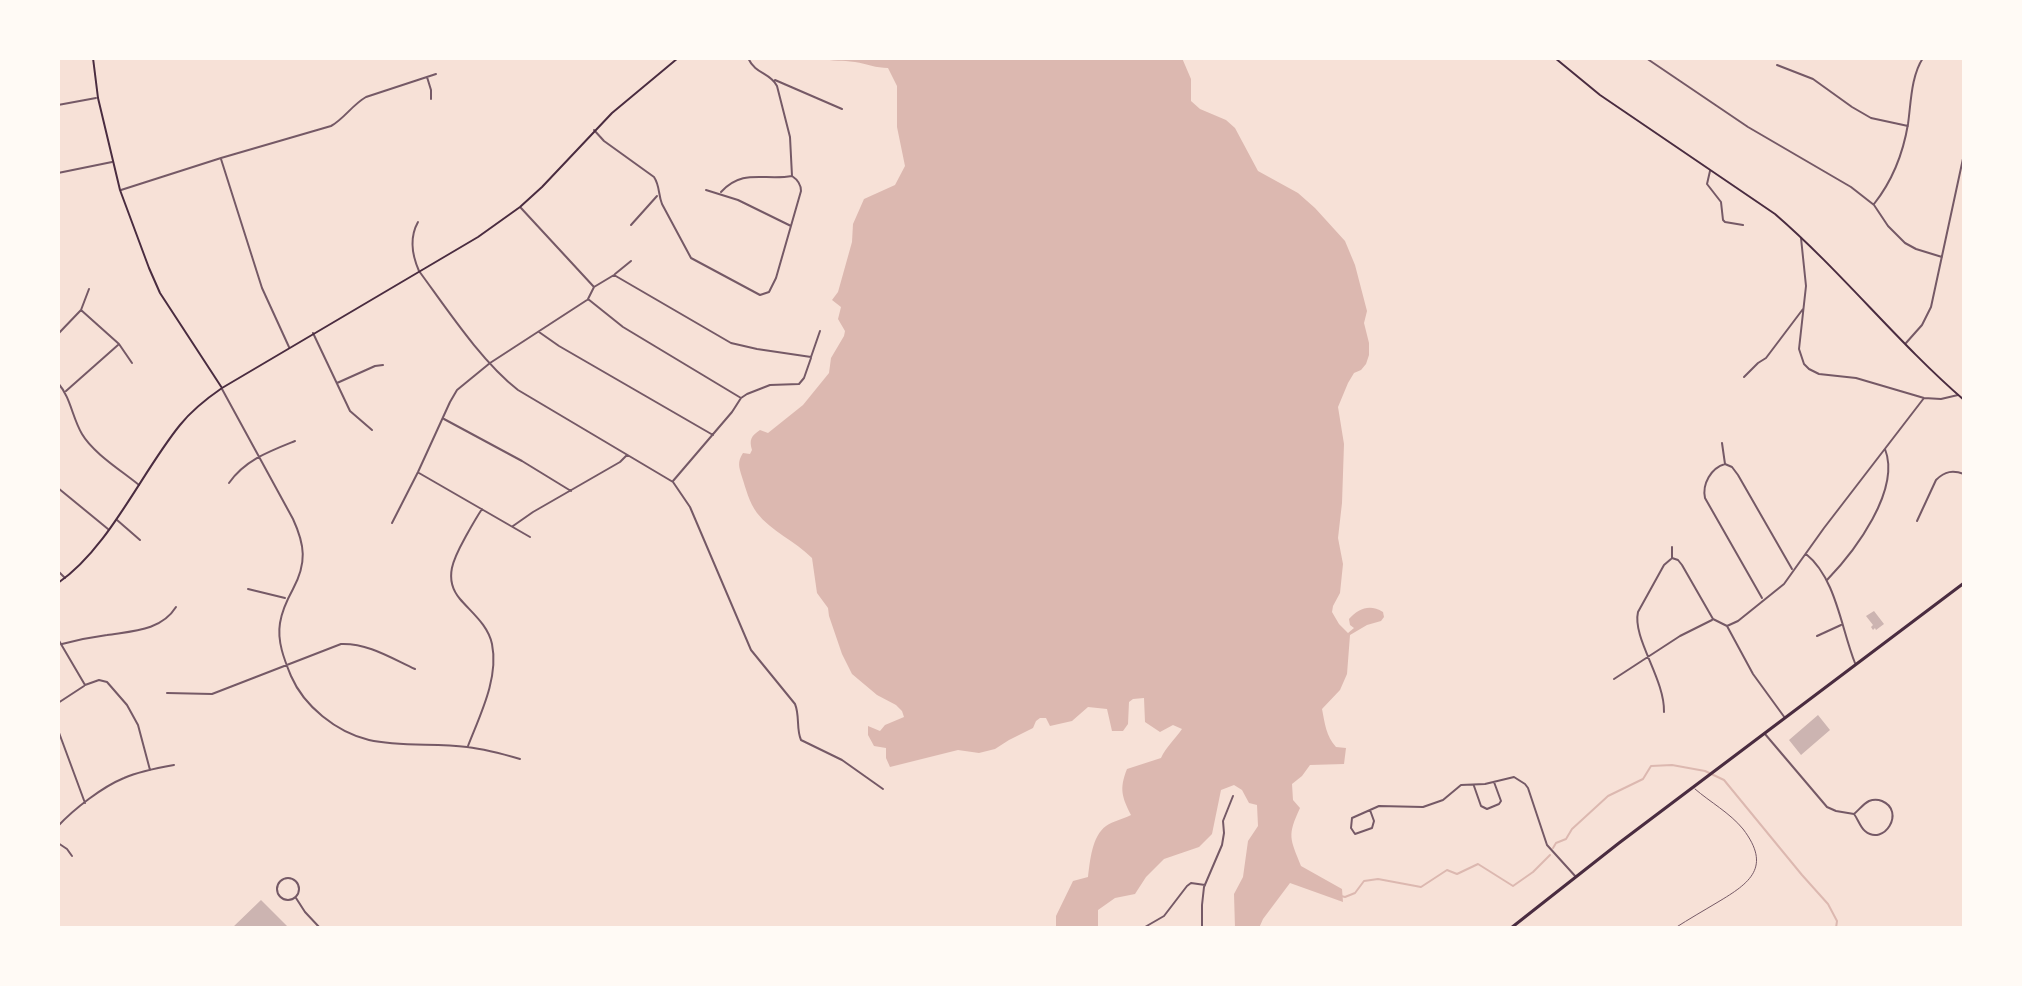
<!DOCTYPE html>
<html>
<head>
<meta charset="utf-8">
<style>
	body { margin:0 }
	#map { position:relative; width:2022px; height:986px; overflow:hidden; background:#f7e1d7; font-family:"Sofia Sans Condensed",sans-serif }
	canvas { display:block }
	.frame { position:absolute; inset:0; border:60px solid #fffaf5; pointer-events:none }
</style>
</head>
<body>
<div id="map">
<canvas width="2022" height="986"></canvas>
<div class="frame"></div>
</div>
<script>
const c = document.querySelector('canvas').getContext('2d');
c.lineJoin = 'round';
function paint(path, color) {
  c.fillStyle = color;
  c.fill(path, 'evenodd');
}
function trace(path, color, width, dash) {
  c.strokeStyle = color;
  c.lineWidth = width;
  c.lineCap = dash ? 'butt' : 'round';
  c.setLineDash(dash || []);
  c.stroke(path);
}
const water = new Path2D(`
	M821,58h361l9,21v22l9,8 26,11 9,8 23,43 40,22 17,15 30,33 10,24 12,46 -3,12 5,20v12l-3,9 -5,6 -7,3 -6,10 -10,24 6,37 -2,59 -4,35 5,26 -3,29 -7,13 -1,6 7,12 9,9 6,-5 -4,-3 -1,-6c10,-11 21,-15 34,-7l1,5 -3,4 -14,4 -17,10 -3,39 -7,16 -18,19c3,15 4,27 14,38l10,1 -2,16 -34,1 -8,11 -10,8 1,16 7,8c-13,28 -10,30 1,58l41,23 1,13 -53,-19 -27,36 -4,9h-24l-1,-34 9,-17 5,-36 10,-15 -1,-21 -8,-2 -7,-13 -8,-5 -13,5 -9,44 -13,13 -35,12 -18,18 -11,17 -20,4 -17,12v18h-42v-12l17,-35 15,-4c2,-16 4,-41 18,-51 7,-5 17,-7 25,-11 -9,-18 -12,-26 -4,-46l34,-11c5,-11 14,-19 21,-29l-9,-4 -13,7 -15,-10 -1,-24 -11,1 -4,3 -1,22 -5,7h-11l-5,-22 -19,-2 -16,14 -22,5 -4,-8h-6l-4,3 -3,7 -24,12 -14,9 -16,4 -21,-3 -68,17 -4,-9v-10l-12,-2 -6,-11v-9l12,5 5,-6 19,-8 -2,-6 -6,-6 -19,-10 -25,-21 -10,-20 -13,-38 -1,-8 -11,-15 -5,-35c-17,-17 -41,-27 -55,-45 -8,-11 -11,-24 -15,-36 -3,-10 -5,-15 1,-24l7,1 2,-4c-3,-10 -1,-14 8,-20l8,3 35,-28 26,-32 2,-15 13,-22 1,-5 -7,-12 3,-12 -9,-7 6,-8 14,-50 1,-18 11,-25 31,-14 10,-19 -8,-39v-41l-9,-18c-12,0 -21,-4 -33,-6 -13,-2 -22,0 -34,-4z`);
const stream = new Path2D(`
	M1553,848l3,-5 10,-4 6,-10 36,-33 35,-17 8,-13 21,-1 33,6 19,9 78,95 26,29 9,17 -1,7
	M1341,896l4,1 10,-4 9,-12 14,-2 43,8 26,-17 10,4 21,-10 35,22 20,-14 17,-17`);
const building = new Path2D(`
	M1874,611l10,13 -8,6 -1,-2 -2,2 -2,-3 2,-2 -7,-9z
	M1818,715l12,15 -29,25 -12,-15z
	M261,900l28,28h-57z`);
const service = new Path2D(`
	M1675,928c14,-9 28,-17 43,-26 32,-19 54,-35 25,-73 -13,-16 -33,-27 -48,-40`);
const minor = new Path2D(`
	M1646,58l102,69 103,60 23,18 14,21 17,17 11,6 26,8
	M1777,65l36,14 39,28 19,11 37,8
	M427,77l4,13v9
	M775,80l67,29
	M58,105l38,-7
	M594,130l10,11 50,36c6,9 4,17 8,27l29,54 69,37 9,-3 7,-14 25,-87c0,-7 -3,-11 -9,-15l-2,-39 -13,-51c-7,-14 -21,-11 -29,-28
	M221,159l41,129 27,59
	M1710,171l-3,13 14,18 2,18 2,2 18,3
	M121,190l100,-32 110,-32c13,-7 21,-21 35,-29l70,-23
	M706,190l32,10 53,26
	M721,192c22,-24 43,-11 71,-16
	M1874,204c19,-24 29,-50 34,-80 3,-21 3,-48 15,-66
	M521,208l73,79
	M418,222c-9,16 -6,33 1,49 28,38 62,90 99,119l155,92 17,25 61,143 44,54c5,12 1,25 6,36l41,20 41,29
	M631,225l26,-29
	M1801,238l5,48 -7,63 5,15 5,5 10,5 37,4 68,20 17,1 17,-4
	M615,274l16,-13
	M81,310l38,34 13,19
	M539,332l20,14 154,89
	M313,333l37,78 22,19
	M58,334l23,-24 8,-21
	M1906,343l16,-18 9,-18 33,-153
	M1744,377l14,-14 8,-5 37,-49
	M58,383c13,15 14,34 24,51 11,19 40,37 57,51
	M337,383l38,-17 8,-1
	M222,389l71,130c12,26 14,44 0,70 -6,11 -11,21 -13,34 -3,18 4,36 11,53 13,30 45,56 78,64 31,7 65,3 98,7 17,2 36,7 53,12
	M66,391l52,-46
	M741,398l-118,-71 -35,-28 6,-12 20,-12 117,68 26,6 54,8 9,-26
	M444,419l78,42 49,30
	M1722,443l3,21 7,3 6,8 54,94
	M1725,464c-14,4 -23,20 -20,34l57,100
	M419,473l111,64
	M673,481l59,-69 9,-14 6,-4 23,-9 29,-1 5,-6 7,-20
	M229,483c16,-23 41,-32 66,-42
	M58,488l50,41
	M117,520l23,20
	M1917,521l19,-41c9,-9 17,-10 28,-6
	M392,523l26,-51 32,-70 7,-12 33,-27 97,-63
	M513,526l20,-14 87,-50 7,-7
	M1672,547v11l6,2 4,5 31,54 14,7 26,48 32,44
	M1806,554c30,24 35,74 49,109
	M58,571l7,7
	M1827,580c28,-29 74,-90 58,-131
	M248,589l37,9
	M1727,626l11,-5 46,-37 40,-56 100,-130
	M1817,636l24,-11
	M58,639l27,46 14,-5 8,2 20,23 11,20 12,45
	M62,644c15,-4 30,-7 45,-9 25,-4 54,-4 69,-28
	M1614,679l66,-43 32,-16
	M167,693l45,1 129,-50c27,-1 50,14 74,25
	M58,703l26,-17
	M1664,712c1,-33 -32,-74 -26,-100l26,-47 7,-6
	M58,730l27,73
	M1765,734l62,73 9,4 18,3c4,5 6,13 11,17 19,16 41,-20 17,-30 -5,-2 -8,-2 -13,0 -6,3 -10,9 -15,13
	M468,746c12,-31 31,-68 24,-102 -4,-19 -20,-31 -32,-45 -18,-21 -5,-43 6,-63 5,-9 10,-18 16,-27
	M1474,786l7,20 6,3 12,-5 2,-3 -7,-19
	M1370,810l4,11 -2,7 -17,6 -4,-6 1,-10c9,-4 18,-8 27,-12l44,1 20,-7 18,-15 24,-1 29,-7 11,7 3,4 19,57 29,32
	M58,826c16,-17 44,-39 66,-48 16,-7 33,-10 50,-13
	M58,843l9,6 5,7
	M277 889a11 11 0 1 1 22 0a11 11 0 1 1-22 0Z
	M296,898l9,14 15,16
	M1145,927l19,-11 23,-30 4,-3 14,2
	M1202,928v-23l2,-18 18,-42 2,-12 -1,-12 10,-25`);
const tertiary = new Path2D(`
	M58,173l54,-11`);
const secondary = new Path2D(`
	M93,58l5,40 22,92 29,78 11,25 62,95
	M1555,58l45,37 175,119c67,58 122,128 189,186
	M58,583c51,-35 83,-110 122,-158 12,-15 26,-26 42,-37l256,-151 42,-30 22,-20 70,-74 66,-55`);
const primary = new Path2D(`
	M1511,928l108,-85 345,-260`);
paint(water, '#dcb8b0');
trace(stream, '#dcb8b0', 2);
paint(building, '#ccb4b1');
trace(service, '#755966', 1);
trace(minor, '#755966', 2);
trace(tertiary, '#755966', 2);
trace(secondary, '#4a2c40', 2);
trace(primary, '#4a2c40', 3);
</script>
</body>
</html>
